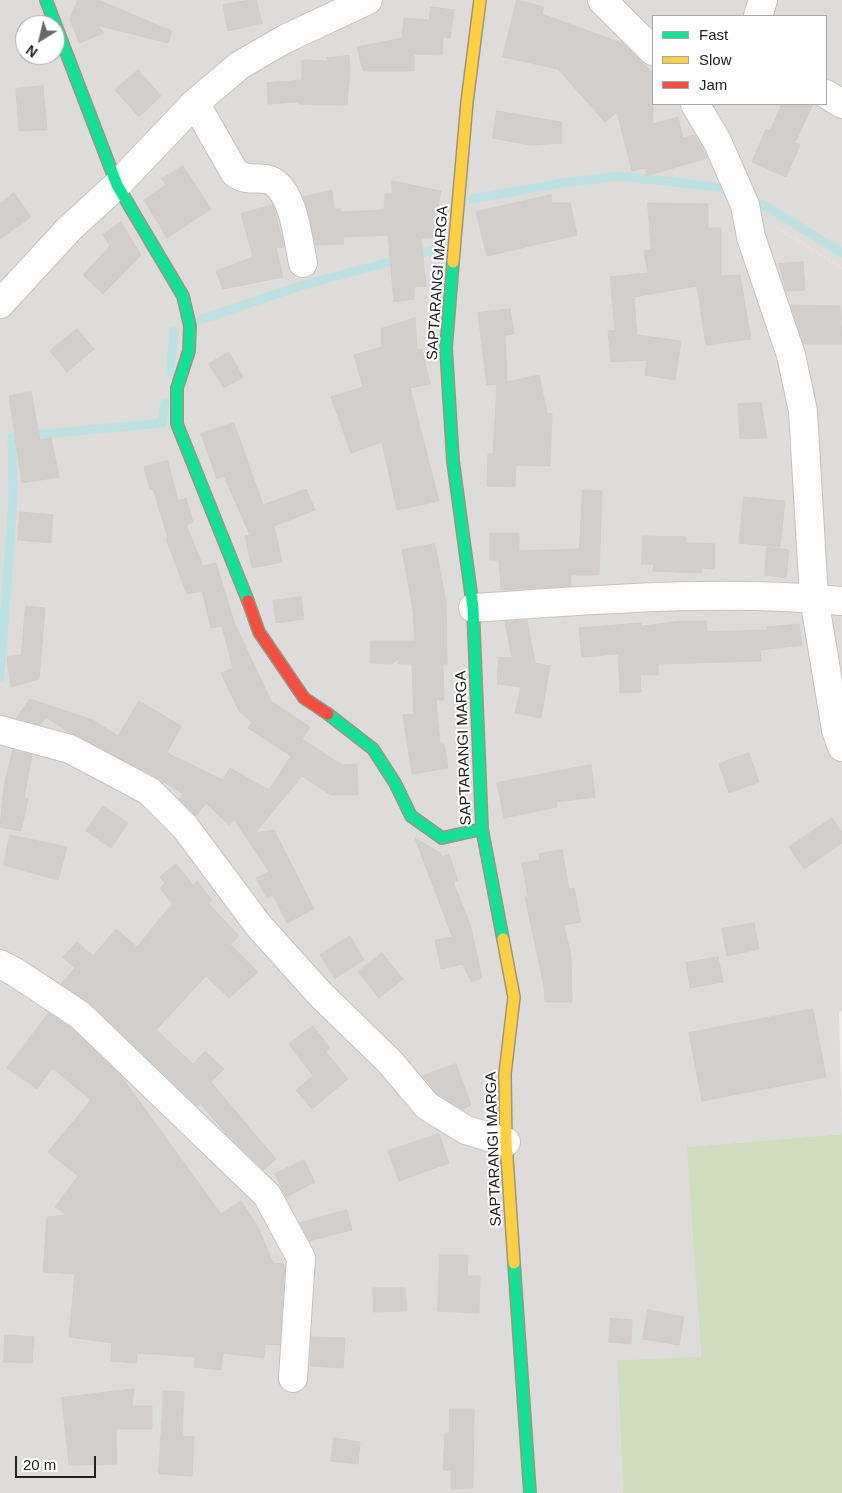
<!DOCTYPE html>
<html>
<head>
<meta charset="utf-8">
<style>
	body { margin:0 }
	#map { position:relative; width:842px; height:1493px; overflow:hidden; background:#efece9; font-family:Arial,sans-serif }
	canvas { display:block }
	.legend { position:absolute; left:652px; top:15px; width:175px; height:90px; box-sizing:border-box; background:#fff; border:1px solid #a6a6a6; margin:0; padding:6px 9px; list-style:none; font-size:15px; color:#212121 }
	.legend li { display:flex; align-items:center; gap:10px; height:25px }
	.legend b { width:25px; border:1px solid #a6a6a6 }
	.north { position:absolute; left:15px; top:15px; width:50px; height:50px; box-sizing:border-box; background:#fff; border:1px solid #a6a6a6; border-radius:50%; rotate:216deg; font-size:14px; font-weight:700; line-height:20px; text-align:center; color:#212121 }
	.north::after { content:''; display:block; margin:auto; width:18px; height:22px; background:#696867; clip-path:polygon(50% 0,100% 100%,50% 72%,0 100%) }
	.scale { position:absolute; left:15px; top:1456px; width:81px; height:22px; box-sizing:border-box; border:2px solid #212121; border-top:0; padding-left:6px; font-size:15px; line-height:18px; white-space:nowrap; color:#212121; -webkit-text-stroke:4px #fff; paint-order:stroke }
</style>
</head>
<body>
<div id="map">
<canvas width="842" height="1493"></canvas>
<ul class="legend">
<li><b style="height:6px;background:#16e098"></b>Fast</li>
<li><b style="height:6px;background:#ffcf43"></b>Slow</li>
<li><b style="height:6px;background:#f24e42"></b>Jam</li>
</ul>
<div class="north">N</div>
<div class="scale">20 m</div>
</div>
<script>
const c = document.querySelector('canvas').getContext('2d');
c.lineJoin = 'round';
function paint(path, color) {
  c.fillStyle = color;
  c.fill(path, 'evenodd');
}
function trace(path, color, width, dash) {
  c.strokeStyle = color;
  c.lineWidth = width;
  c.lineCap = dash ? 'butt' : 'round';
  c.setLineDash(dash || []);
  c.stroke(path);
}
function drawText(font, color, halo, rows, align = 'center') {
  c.font = font + ' Arial,sans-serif';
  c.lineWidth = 4;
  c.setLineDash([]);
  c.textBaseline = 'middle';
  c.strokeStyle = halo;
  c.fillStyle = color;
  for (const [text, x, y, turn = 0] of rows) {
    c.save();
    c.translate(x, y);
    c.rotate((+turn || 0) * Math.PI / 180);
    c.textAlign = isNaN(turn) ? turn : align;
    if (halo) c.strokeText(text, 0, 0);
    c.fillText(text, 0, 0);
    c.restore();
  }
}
const residential = new Path2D(`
	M0,0h842v1011l-3,1 3,122 -154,13 13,211 -84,2 6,133h-623zM653,16h173v88h-173zM25,25h30v30h-30z`);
const forest = new Path2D(`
	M842,1134v359h-219l-6,-133 84,-3 -14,-210z`);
const stream = new Path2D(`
	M472,199l90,-16 58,-7 97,11 16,7
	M748,199l21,9 73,45
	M413,256l27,-8
	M200,320l100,-34 100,-27
	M170,372l4,-41
	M0,678l13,-177 -1,-64 150,-14 3,-20`);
const building = new Path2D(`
	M78,0h20l74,31 -4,12 -71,-18 7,8 -25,10 -9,-24z
	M250,0h6l6,23 -34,8 -5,-26z
	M517,0l27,7 -2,7 82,30 29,29v51l25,-7 5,21 12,-3 12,23 -61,18v-8l-14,3 -15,-59 -12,10 -47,-53 -55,-12z
	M431,7l23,3 -4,28 -7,-1 -1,18 -28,-1v17h-51l-6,-24 45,-9 2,-20 25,2z
	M349,56l1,14 -3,35 -48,-1v-2l-31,2 -1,-21 35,-3v-20l26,1 -1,-3z
	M138,70l23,26 -22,21 -24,-27z
	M43,86l4,44 -28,1 -3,-42z
	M782,104h31l-18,39 5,2 -14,32 -34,-15 14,-33 4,2z
	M497,111l64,11 1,21 -32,2 -37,-7z
	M183,166l28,43 -44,29 -23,-38 22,-15 -4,-6z
	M392,181l49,10 -9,47h-11l5,48 -12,1v12l-20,3 -6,-67 -45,2 1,7 -28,1 -13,-48 29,-7 2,19h7v3l43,-2 1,-16h7z
	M14,193l17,24 -31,22v-35z
	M551,195l1,8h18l7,32 -90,21 -11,-44z
	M648,203l60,1v24h13v48l19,-1 11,64 -45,6 -9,-59 -63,11 3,38 44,6 -6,39 -30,-5 2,-15 -36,2 -3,-31 7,-1 -5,-53 38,-4 -4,-22 7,-1z
	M273,205l11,42 -8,1 7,29 -60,12 -7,-18 37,-14 -12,-43z
	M121,222l20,33 -38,39 -20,-19 27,-29 -7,-11z
	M803,262l2,28 -19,1 -7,-27z
	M791,305l49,1 2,38h-38z
	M510,309l4,25 -9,1 2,47 32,-7 8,38 5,1 -2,52 -34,-1 -1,22 -28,-1 1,-32h5l4,-70 -10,1 -9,-72z
	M415,318l2,32 5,-1 8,35 -20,4 29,113 -42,9 -15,-68 -31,11 -20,-56 32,-10 -9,-32 28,-8 -1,-18z
	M77,329l17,20 -27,23 -17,-21z
	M229,352l14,25 -19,11 -15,-24z
	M31,392l9,48 11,-2 8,39 -37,6 -13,-87z
	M761,403l6,35 -27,1 -2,-35z
	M234,423l29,82 43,-16 9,21 -41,16 8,36 -30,6 -7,-32 5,-1 -26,-59 -7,3 -16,-45z
	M168,461l10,40 8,-3 7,24 -7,3 17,41 13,-3 18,59 37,79 39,26 -8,12 40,26 15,-1 1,31h-27l-29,-19 -47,57 19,-3 40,79 -27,14 -14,-28 -6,3 -11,-20 13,-6 -35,-53 -5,6 -23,-22 -10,13 -17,-17 4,-5 -27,-17 -86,-44 -24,-16 -6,8 -24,-7 14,-19 63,21 25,16 21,-35 42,25 -14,27 56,27 7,-12 39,22 22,-34 -43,-28 4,-6 -13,-11 -18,-38 12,-5 -11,-42 -11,2 -9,-37 -15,3 -21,-55 2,-1 -15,-49 -3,1 -6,-23z
	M583,490l19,1 -3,84h-29l1,11 -70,4 -2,-30h-9v-27h29v18l60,-2z
	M744,497l41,4 -5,46 -41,-4z
	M20,512l33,3 -2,28 -33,-3z
	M643,536l43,1v6l29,1 -1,25 -12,-1v5l-49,-2 1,-7h-12z
	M435,544l11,58 1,62h-4l1,36h-8l4,44h4l4,24 -36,6 -9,-59 11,-1 -2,-50h-14v-5l-6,5 -22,-1 1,-22h44l-2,-31 -11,-60z
	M767,547l22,3 -3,28 -21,-3z
	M301,597l3,22 -28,4 -3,-22z
	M26,606l19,2 -6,71 -28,8 -4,-30 14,-2z
	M527,620l8,43 15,3 -9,52 -26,-5 6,-26 -24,-3 2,-27 13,1 -7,-36z
	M682,621h24l1,11 60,-2v-3l32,-3 3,21 -42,5 1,11 -103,3v11h-18l1,17 -21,1 -2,-39 -36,3 -3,-29 62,-5v3z
	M13,750l19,5 -8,43 4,1 -7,32 -21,-4 4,-41z
	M749,753l10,29 -30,11 -10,-29z
	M591,765l4,32 -39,5 1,5 -53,11 -7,-35z
	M103,806l25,17 -17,25 -25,-17z
	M832,818l10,14v11l-38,26 -15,-22z
	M10,835l57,12 -9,33 -54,-15z
	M415,838l25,15 2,4 7,-3 9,27 -5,1 17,42 12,54 -11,4 -8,-18 -22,5 -6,-29 17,-3z
	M562,850l7,39 5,-1 7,34 -17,3 7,31 1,46h-27l-1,-16 -19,-89h3l-6,-34 18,-3 -1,-6z
	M176,864l17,21 4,-4 15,19 -4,3 31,33 -9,8 28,28 -29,26 -23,-22 -50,54 37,34 12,-13 19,18 -13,13 65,77 -12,11 -41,-40 -23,-27 -3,3 -106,-102 -30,-20 14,-16 -12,-11 14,-15 16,14 23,-27 21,18 35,-43 -12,-16 5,-5 -5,-6z
	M754,923l5,26 -32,7 -5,-27z
	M350,936l14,24 -29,18 -15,-23z
	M382,953l21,26 -24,19 -21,-26z
	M718,957l5,25 -33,6 -4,-25z
	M813,1009l13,68 -124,24 -13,-68z
	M49,1013l21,14 51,49 100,138 20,-13 16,24 16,38 10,1 2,2 -5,79 -15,-1 -1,14 -41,-5 -2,17 -27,-3 1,-10 -58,-4 -1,10 -25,-2 1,-18 -43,-6 6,-63 -32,-2 4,-55 20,-2 -12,-8 23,-31 -30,-24 43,-52 -39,-32 -15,21 -30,-21z
	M313,1026l17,22 -4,4 22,27 -36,30 -16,-19 17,-14 -24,-32z
	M456,1064l15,41 -9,4 -25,-15 -14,-18z
	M439,1134l10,29 -50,18 -11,-30z
	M304,1160l11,22 -29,15 -11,-23z
	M347,1210l5,20 -43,11 -9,-18z
	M440,1255h28l-1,21h13l-1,37 -41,-2z
	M373,1288h32l2,23 -33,1z
	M648,1310l36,7 -5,28 -36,-6z
	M611,1318l21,2 -1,24 -22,-2z
	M5,1335l29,2 -2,26 -28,-1z
	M312,1337l33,1 -2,30 -32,-2z
	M134,1389l-2,17h20v23h-36l1,35 -48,1 -7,-67z
	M164,1391l20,1 -2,44 12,1 -2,39 -33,-2z
	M450,1409h24l-1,79 -22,1v-18l-8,-1 2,-37h4z
	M334,1438l26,4 -2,22 -27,-3z`);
const path = new Path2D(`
	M777,228l65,40`);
const street = new Path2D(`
	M602,0l51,51
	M758,16l5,-16
	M826,94l16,10
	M195,103l40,70c14,10 26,2 37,8 22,12 26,59 31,82
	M695,104l22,37 28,64 6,32 40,118 12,56 11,187 22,132 6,17
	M0,304l69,-75 48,-44 78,-82 45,-38 45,-26 83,-39
	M473,608c123,-8 246,-19 369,-7
	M0,730l70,19 79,42 36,36 73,98 63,70 69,67 37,44 39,24 40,12
	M0,964l15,8 65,43 187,180 34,63 -8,120`);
const fast = new Path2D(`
	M46,0l71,185 66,111 7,30 -1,25 -12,37v36l71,177
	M453,262l-7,86 7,113 20,147 9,221 21,110
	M328,714l45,35 22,34 16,33 31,22 40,-9
	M514,1263l16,230`);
const slow = new Path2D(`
	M453,262l14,-160 13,-102
	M503,939l11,58 -9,77 1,68 8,121`);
const jam = new Path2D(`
	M248,601l11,31 45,66 24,16`);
const streetNames = [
	["SAPTARANGI MARGA",438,283,-86],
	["SAPTARANGI MARGA",464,748,-92],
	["SAPTARANGI MARGA",494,1149,-92]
];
paint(residential, '#dedcdb');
paint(forest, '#d0ddbf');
trace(stream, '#bde2e1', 9);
paint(building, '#d1cecc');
trace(building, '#d2cdca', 1);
trace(street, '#c5c3c2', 30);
trace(fast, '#9a9680', 14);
trace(slow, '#9a9680', 14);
trace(jam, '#9a9680', 14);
trace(path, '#ecdadc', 3, [2.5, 2.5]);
trace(street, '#fdfcfc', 28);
trace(fast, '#16e098', 11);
trace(slow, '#ffcf43', 11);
trace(jam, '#f24e42', 11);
drawText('15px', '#212121', '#fff', streetNames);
</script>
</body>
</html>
